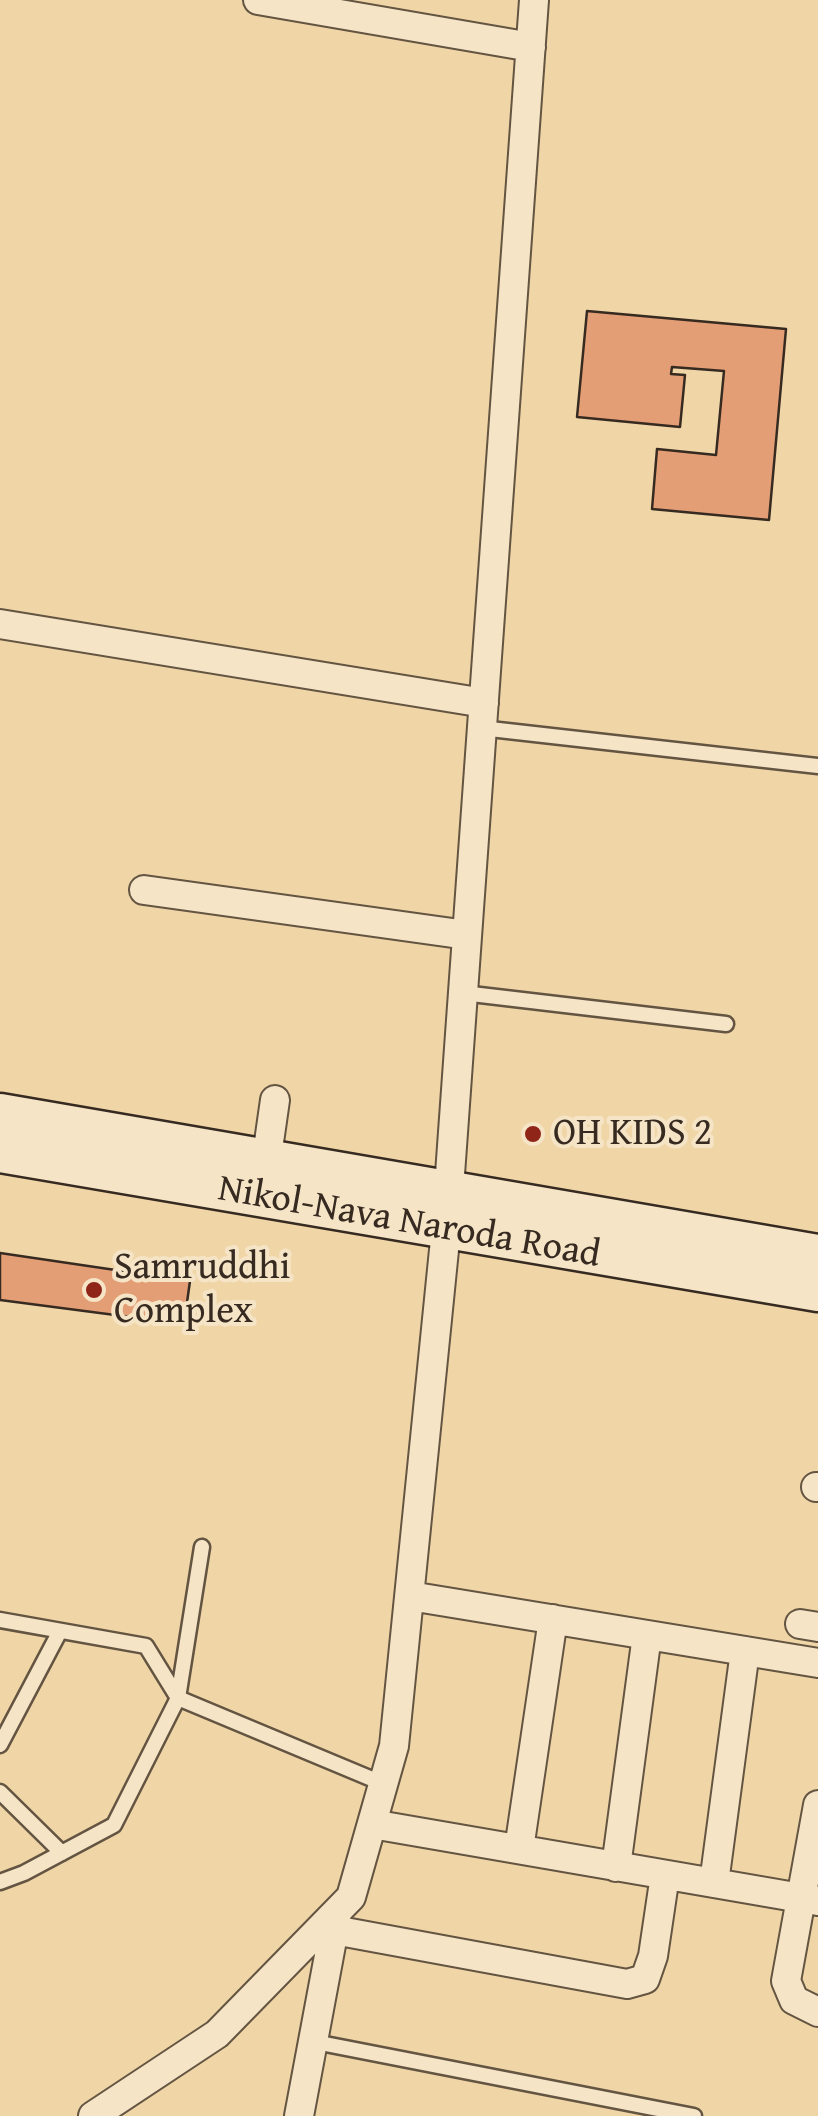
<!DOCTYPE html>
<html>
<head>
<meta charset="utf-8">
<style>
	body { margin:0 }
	canvas { display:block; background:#f0d5a7 }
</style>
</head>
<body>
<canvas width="818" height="2116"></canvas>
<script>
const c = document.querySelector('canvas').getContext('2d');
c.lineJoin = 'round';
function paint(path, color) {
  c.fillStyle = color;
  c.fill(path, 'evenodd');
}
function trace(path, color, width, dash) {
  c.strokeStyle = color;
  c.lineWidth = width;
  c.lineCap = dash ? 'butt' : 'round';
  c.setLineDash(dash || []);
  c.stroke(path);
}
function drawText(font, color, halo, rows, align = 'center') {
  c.font = font + ' "Gentium Book Plus",serif';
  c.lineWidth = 8;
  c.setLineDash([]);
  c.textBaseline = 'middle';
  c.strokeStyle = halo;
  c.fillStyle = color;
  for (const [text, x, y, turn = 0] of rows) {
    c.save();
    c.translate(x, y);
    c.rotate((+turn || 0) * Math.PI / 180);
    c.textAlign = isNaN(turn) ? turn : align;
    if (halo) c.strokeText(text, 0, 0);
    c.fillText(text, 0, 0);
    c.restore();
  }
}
const building = new Path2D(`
	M587,311l199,18 -17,191 -117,-11 5,-60 59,6 8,-84 -52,-4 -1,7 14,1 -5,52 -103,-10z
	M0,1253l190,28 -6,43 -184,-24z`);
const lane = new Path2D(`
	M481,728l337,38
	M463,993l263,31
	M0,1620l146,26 32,52 206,86
	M0,1745l60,-114
	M0,1792l62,61
	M0,1882l24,-9 90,-48 64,-127 24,-151
	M315,2042l379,74`);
const street = new Path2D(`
	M258,0l273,47
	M0,624l484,79
	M144,890l323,45
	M264,1177l11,-77
	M816,1487h2
	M410,1596l408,67
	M800,1624l18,3
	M818,1805l-32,176 8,19 24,12
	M372,1824l446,77
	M519,1849l34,-230
	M616,1867l31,-232
	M714,1883l31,-232
	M334,1930l293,54 18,-5 8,-23 12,-81
	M93,2116l124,-82 134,-137 43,-151 52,-516 88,-1230
	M299,2116l38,-203`);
const secondary = new Path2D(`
	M0,1114l818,141
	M0,1152l818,139`);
const markers = [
	[533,1134,10,"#8f2418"],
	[94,1290,10,"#8f2418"]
];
const poiNames = [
	["OH KIDS 2",553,1134],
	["Samruddhi",114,1268],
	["Complex",114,1312]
];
const streetNames = [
	["Nikol-Nava Naroda Road",409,1223,10]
];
paint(building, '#e39e75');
trace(building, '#362a21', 2.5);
trace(lane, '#645542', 19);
trace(street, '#645542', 32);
trace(secondary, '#362a21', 45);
trace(lane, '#f5e4c6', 14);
trace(street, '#f5e4c6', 28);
trace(secondary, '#f5e4c6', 40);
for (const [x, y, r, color] of markers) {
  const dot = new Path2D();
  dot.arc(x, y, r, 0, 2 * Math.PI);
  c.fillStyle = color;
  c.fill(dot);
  trace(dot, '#f5e4c6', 4);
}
drawText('38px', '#362a21', '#f5e4c6', poiNames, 'left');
drawText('38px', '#362a21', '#f5e4c6', streetNames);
</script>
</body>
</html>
